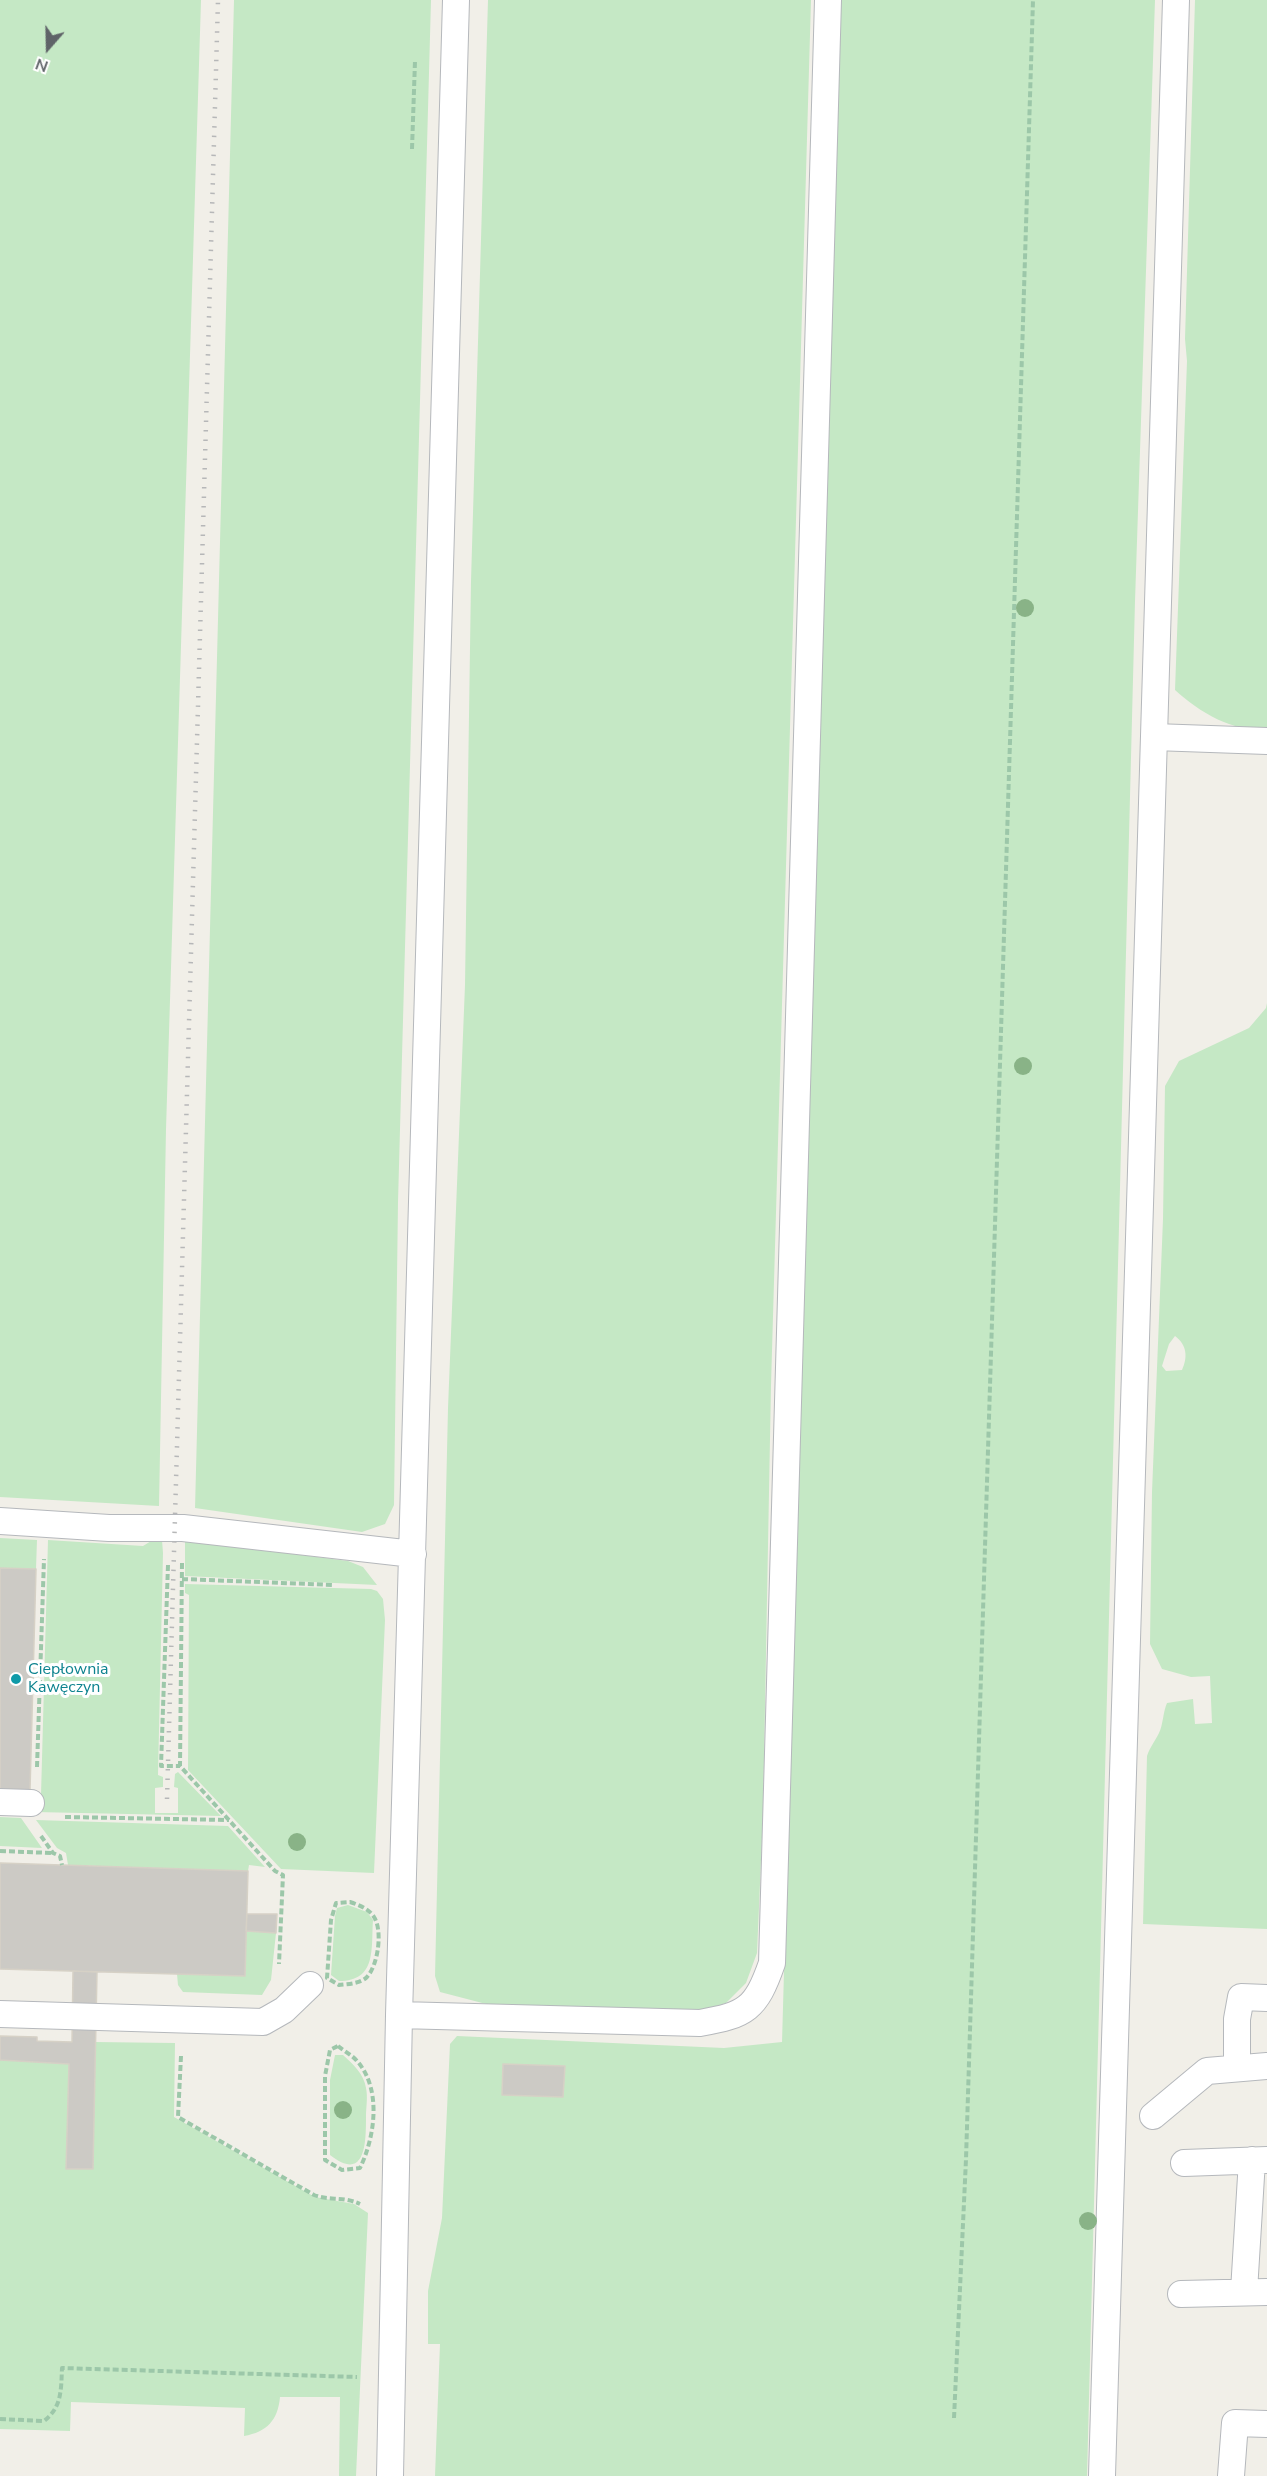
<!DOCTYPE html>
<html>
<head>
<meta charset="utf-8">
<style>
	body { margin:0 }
	#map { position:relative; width:1267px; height:2476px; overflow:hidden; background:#f1efe8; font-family:"Nunito Sans",sans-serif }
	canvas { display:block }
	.north { position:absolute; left:18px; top:18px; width:60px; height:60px; -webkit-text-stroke:4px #fff; paint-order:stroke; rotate:200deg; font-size:16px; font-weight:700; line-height:24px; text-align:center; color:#5f6368 }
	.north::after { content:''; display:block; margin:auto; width:21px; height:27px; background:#5f6368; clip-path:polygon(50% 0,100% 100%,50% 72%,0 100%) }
</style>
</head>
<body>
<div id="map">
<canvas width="1267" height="2476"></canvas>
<div class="north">N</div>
</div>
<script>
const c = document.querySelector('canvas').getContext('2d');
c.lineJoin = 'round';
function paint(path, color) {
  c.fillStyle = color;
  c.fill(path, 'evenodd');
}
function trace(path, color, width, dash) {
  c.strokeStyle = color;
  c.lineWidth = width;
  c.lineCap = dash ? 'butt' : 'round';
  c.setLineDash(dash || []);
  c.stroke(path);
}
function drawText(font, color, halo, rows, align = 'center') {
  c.font = font + ' "Nunito Sans",sans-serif';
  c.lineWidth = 6;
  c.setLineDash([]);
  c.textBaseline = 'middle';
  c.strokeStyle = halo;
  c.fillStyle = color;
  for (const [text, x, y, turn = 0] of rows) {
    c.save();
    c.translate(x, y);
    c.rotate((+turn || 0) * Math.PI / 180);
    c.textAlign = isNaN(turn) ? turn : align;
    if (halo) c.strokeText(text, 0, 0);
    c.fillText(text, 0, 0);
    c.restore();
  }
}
const green = new Path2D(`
	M0,0h201l-35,1129 -7,377 -159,-9z
	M234,0h197l-33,1202 -4,303 -9,19 -23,8 -167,-24z
	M488,0h323l-40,1385 -8,429 -6,139 -11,30 -20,20 -34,11 -202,-9 -50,-13 -5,-16 13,-568 17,-423 6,-404z
	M840,0h315l-20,601 -48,1875h-652l5,-132h-12v-53l14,-73 8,-174 7,-8 267,12 58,-6z
	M1195,0h72v731c-35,0 -67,-18 -92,-41l12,-329 -2,-22z
	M1267,1003v926l-124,-5 4,-168c3,-9 8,-15 12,-23 4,-8 4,-21 8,-30l26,-4 2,25 17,-1 -2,-47 -19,1 -29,-8 -12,-25 2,-152 11,-273 2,-133 14,-25 70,-33 17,-20zM1175,1336c12,9 13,21 7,34l-16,1 -4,-5 7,-22z
	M0,1538l37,2 -1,29 -36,-1z
	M156,1538l6,2 1,13 -5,222 5,2v10l-8,1v25h23v-25l-4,-1 1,-13 3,-2 43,44 -186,-4v-6l6,-11 7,-255 95,6z
	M185,1540l163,21 15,6 14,18 -192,-9z
	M185,1584l186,5 6,2 6,8 2,21 -11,253 -93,-4 -93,-99 1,-175 -4,-2z
	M0,1817l21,1 21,30 -42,-2z
	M36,1820l192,6 37,41 -16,-2 -1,6 -180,-6 -2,-12 -9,-5z
	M348,1905l19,7 6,8c-2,29 4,61 -34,61l-8,-6 4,-59 2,-8z
	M246,1931l30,2 -5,47 -9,15 -79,-3 -5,-7 -1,-11 68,2z
	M95,2042l80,1 -1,74 141,80 39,7 14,9 -12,263h-17l1,-79h-60c-2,23 -13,35 -36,39l1,-28 -174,-6 -1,29 -70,-2v-369l69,4 -3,105h27z
	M335,2055h8c10,9 21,19 23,33 2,9 0,20 0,28 0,26 0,67 -36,39v-75z`);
const building = new Path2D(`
	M0,1568l36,1 -6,221 -30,-1z
	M0,1863l248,8 -3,105 -245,-7z
	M247,1914h30l-1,19 -30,-2z
	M73,1971l24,1 -4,197h-27l3,-105 -69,-4v-24l37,1v4l35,1z
	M503,2064l62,2 -2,31 -61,-2z`);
const path = new Path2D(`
	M412,149l3,-88
	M182,1563l-2,203 95,105 8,4 -4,89
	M168,1565l-7,201h19
	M182,1579l152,6
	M37,1767l7,-208
	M65,1817l164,3
	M41,1836l12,17 7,3 2,9
	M0,1851l52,2
	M350,1902c9,3 19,7 24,15 9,14 4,48 -7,60 -7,7 -20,7 -28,8l-12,-7 4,-58 5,-17z
	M338,2046c6,5 14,9 19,15 25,28 18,76 3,107l-18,2 -17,-10v-84l5,-26z
	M181,2056l-3,61 136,78c16,6 29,1 46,9
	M954,2418l12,-259 67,-2159
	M0,2419l44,2c18,-14 17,-31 18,-53l295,9`);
const service = new Path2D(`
	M1154,737l113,4
	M0,1521l109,7h74l230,26
	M0,1802l31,1
	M0,2014l263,8 21,-12 26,-25
	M399,2015l301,8c46,-8 56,-14 72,-60l56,-1963
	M1237,2068v-49l4,-22 26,1
	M1153,2116l54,-45 60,-5
	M1184,2163l83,-3
	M1244,2291l8,-131
	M1181,2294l86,-2
	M390,2476l9,-461 57,-2015
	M1102,2476l74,-2476
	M1231,2476l4,-53 32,1`);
const rail = new Path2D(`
	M167,1799l51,-1799`);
const trees = [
	[1025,608],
	[1023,1066],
	[297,1842],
	[343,2110],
	[1088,2221]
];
const markers = [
	[16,1679,6,"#0f9aa8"]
];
const cultureNames = [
	["Ciepłownia",28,1670],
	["Kawęczyn",28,1688]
];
paint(green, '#c5e8c5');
paint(building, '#cccac5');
trace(building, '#d6d1c6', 1.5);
trace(service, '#b5b8bc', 28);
trace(path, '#9cc7a9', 4, [6, 3]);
trace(service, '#fff', 26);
trace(rail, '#b6b7b8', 4.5, [1.5, 8]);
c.fillStyle = '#89b387';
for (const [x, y] of trees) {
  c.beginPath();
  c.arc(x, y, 9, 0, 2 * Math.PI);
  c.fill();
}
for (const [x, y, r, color] of markers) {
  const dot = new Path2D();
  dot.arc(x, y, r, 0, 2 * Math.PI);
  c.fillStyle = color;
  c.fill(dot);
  trace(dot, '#fff', 2);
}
drawText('16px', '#0d838f', '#fff', cultureNames, 'left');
</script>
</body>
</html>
